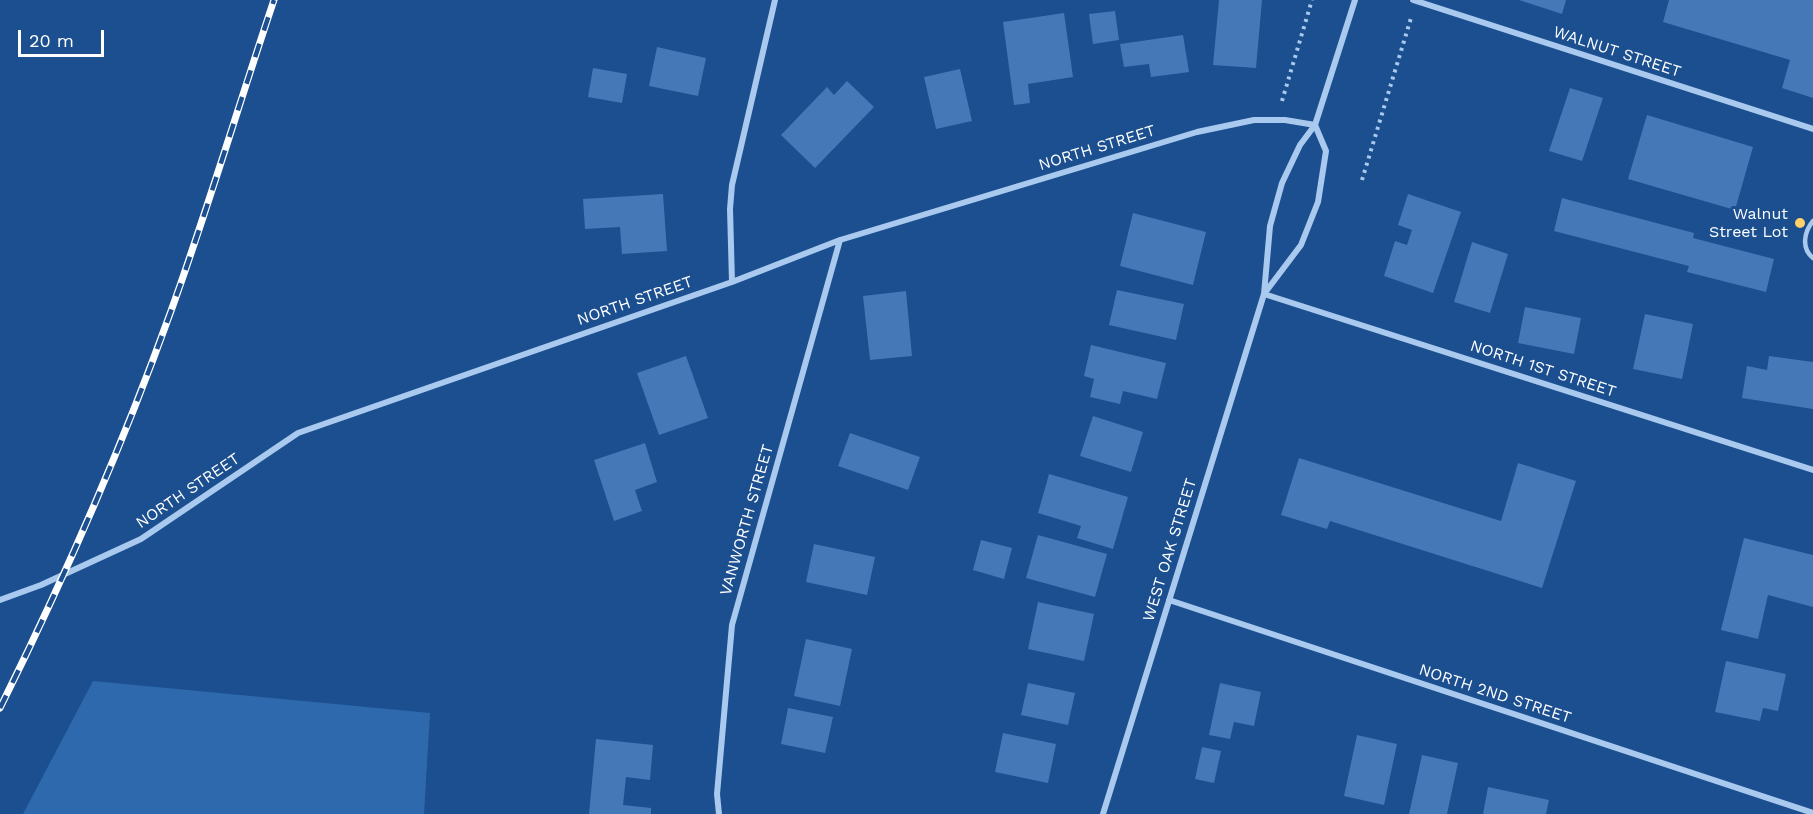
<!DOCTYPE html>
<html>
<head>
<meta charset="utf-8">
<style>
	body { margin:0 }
	#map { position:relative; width:1813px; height:814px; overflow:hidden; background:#1b4f8f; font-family:"Work Sans",sans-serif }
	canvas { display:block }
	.scale { position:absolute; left:18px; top:30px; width:86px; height:27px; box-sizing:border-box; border:3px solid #fff; border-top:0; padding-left:8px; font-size:18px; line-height:21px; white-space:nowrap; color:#fff; -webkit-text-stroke:4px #1b4f8f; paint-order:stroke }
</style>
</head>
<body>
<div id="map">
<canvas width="1813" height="814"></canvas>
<div class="scale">20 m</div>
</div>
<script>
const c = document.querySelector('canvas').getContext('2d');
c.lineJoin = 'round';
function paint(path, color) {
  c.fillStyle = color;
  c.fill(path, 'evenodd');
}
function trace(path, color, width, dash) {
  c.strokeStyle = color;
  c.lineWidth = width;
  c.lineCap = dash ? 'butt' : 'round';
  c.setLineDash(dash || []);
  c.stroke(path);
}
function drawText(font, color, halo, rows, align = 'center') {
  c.font = font + ' "Work Sans",sans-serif';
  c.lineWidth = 6;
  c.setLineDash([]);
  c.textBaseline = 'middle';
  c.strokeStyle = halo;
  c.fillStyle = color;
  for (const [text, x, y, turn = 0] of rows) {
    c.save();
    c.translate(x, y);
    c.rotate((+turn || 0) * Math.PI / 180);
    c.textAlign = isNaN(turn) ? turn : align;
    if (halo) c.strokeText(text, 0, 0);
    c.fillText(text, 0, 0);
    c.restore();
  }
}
const green = new Path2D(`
	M93,681l337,32 -6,101h-401z`);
const building = new Path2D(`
	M1219,0h43l-6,68 -43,-3z
	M1519,0h47l-4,14z
	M1669,0h144v98l-31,-10 8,-28 -127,-38z
	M1115,11l4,29 -26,4 -4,-30z
	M1064,13l9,64 -45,7 2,19 -16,2 -11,-83z
	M1183,35l6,37 -38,5 -2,-13 -25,3 -4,-23z
	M657,47l49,11 -8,38 -49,-10z
	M593,68l34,6 -5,29 -34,-6z
	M960,69l12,52 -36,8 -12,-52z
	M847,81l27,26 -59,61 -34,-33 46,-48 7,8z
	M1570,88l33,10 -21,63 -33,-10z
	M1647,115l106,32 -18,63 -107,-31z
	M663,194l4,57 -45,3 -2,-27 -35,2 -2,-30z
	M1408,194l53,18 -28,81 -49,-17 11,-35 12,4 5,-15 -14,-5z
	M1562,198l132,35 -1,5 81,21 -8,33 -79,-20 2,-6 -135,-35z
	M1133,213l73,19 -13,53 -73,-19z
	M1472,242l36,12 -18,59 -36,-11z
	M1117,290l67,14 -8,36 -67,-15z
	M906,291l6,65 -42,4 -7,-64z
	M1525,307l56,11 -7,36 -56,-11z
	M1645,314l48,10 -11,55 -49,-10z
	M1091,345l75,18 -9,36 -34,-8 -3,13 -30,-7 4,-18 -10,-3z
	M686,356l22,62 -49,17 -22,-62z
	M1769,356l44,6v47l-71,-11 5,-32 20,4z
	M1093,416l50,16 -12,40 -51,-16z
	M850,433l70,24 -12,33 -70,-24z
	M645,443l12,39 -22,8 7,21 -28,10 -20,-61z
	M1299,458l202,63 17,-58 58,18 -34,107 -212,-67 -3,8 -46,-14z
	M1049,474l79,23 -15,52 -36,-11 4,-12 -43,-13z
	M1038,535l69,19 -12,43 -69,-19z
	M1744,538l69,17v52l-45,-12 -10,44 -37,-9z
	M981,540l31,8 -8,31 -31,-9z
	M814,544l61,13 -8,38 -61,-13z
	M1038,602l56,12 -10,47 -56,-12z
	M806,639l46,10 -12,57 -46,-10z
	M1726,661l60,13 -8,37 -15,-3 -3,13 -45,-9z
	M1028,683l47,10 -7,32 -47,-10z
	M1220,683l41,9 -7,34 -20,-4 -4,17 -21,-4z
	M788,708l45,9 -8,36 -44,-9z
	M1003,733l53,11 -8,39 -53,-11z
	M1357,735l40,9 -13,61 -40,-9z
	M596,739l57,6 -3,35 -24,-3 -3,28 28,3v6h-62z
	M1202,747l19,4 -7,32 -19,-4z
	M1422,755l36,8 -11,51h-38z
	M1488,787l61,13 -3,14h-63z`);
const path = new Path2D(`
	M1282,101l30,-101
	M1362,180l49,-162`);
const service = new Path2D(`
	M1813,221c-9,11 -12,27 0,37`);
const minor = new Path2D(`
	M1413,0l400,129
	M732,282l-2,-73 2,-24 43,-185
	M1264,294l549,176
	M1264,294l37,-49 17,-43 8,-51 -11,-26
	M0,600l41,-15 100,-46 157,-106 434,-151 108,-42 357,-108 57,-12h31l30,5
	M1169,600l644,213
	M719,814l-2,-20 15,-169 108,-385
	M1103,814l161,-520 6,-68 12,-43 18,-38 15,-20 40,-125`);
const rail = new Path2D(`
	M0,708c64,-129 122,-261 171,-397 37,-103 68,-207 103,-311`);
const markers = [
	[1800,223,6,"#ffd166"]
];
const streetNames = [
	["WALNUT STREET",1617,52,18],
	["NORTH STREET",1097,148,-17],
	["NORTH STREET",635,301,-19],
	["NORTH 1ST STREET",1543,369,18],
	["NORTH STREET",188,491,-34],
	["VANWORTH STREET",747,520,-74],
	["WEST OAK STREET",1170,550,-73],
	["NORTH 2ND STREET",1495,694,18]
];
const poiNames = [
	["Walnut",1788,214],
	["Street Lot",1788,232]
];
paint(green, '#2e69ad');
paint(building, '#4478b7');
trace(path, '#a9c9ee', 4, [3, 4.5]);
trace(service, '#a9c9ee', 4.5);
trace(minor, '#a9c9ee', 6);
trace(rail, '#fff', 7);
trace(rail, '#1b4f8f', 4.5, [14]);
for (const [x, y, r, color] of markers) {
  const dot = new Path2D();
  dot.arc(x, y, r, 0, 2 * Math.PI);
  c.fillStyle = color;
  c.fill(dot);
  trace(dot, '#1b4f8f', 2);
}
drawText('16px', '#fff', '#1b4f8f', streetNames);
drawText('16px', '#fff', '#1b4f8f', poiNames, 'right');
</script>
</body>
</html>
